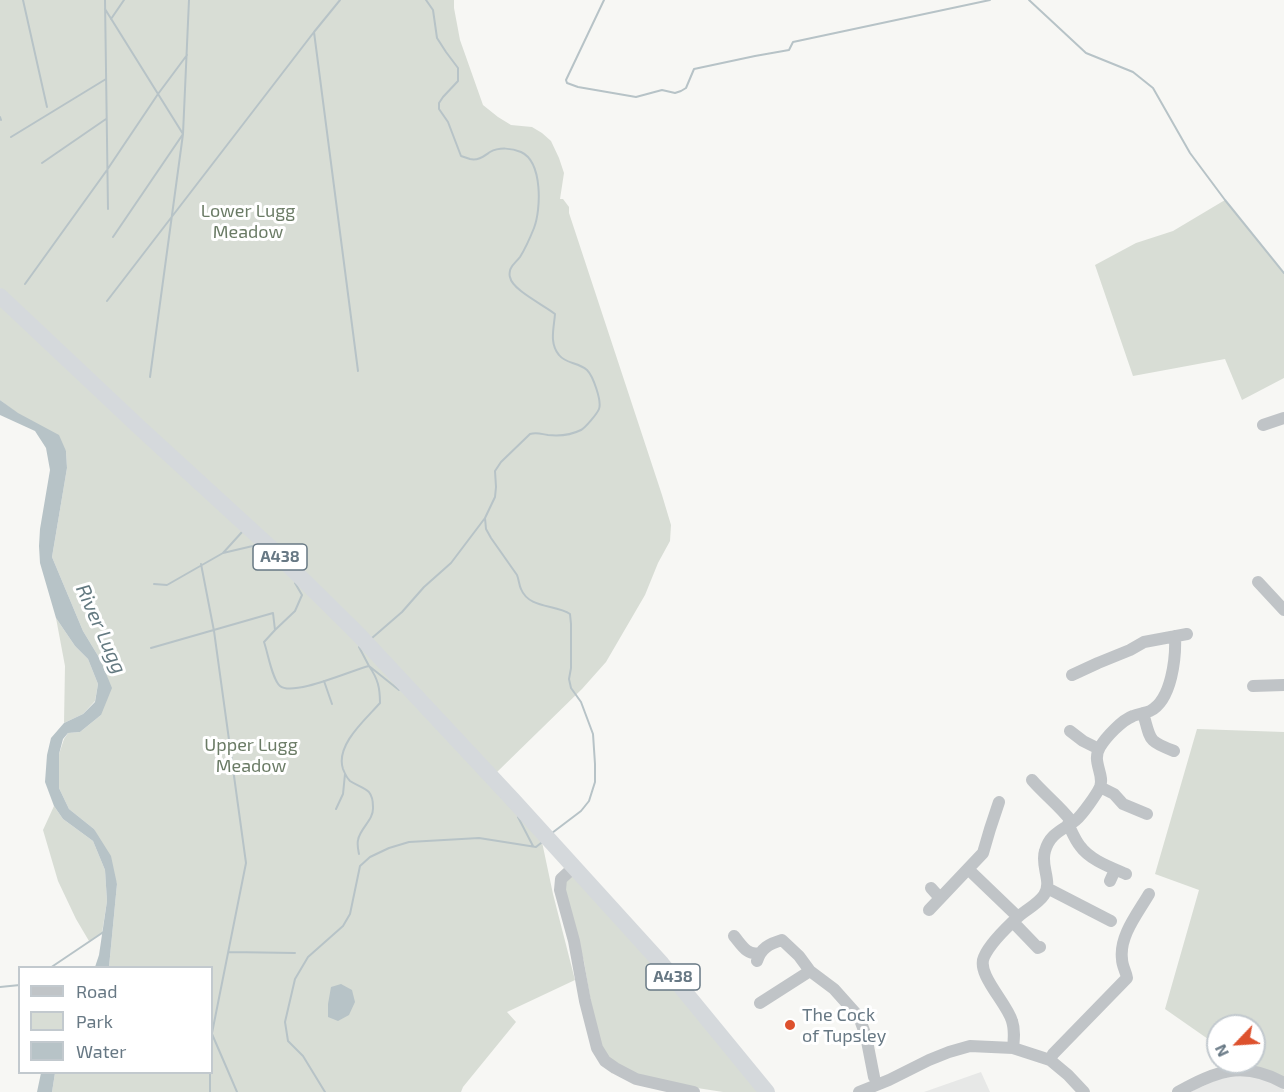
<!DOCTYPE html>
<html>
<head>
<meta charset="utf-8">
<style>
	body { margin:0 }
	#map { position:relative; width:1284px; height:1092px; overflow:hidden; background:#f7f7f4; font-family:"Exo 2",sans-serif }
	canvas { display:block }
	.legend { position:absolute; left:18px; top:966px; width:195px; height:108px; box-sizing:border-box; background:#fff; border:2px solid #c2c9ce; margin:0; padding:8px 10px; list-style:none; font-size:18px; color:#677884 }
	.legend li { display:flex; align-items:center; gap:12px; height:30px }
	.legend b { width:30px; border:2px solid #c2c9ce }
	.north { position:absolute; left:1206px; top:1014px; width:60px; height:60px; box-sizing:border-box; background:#fff; border:2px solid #c2c9ce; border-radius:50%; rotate:245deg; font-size:16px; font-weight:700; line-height:24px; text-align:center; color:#677884 }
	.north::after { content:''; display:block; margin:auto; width:21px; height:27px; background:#dd512d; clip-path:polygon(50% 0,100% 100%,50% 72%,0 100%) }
</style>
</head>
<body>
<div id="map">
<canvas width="1284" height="1092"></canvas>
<ul class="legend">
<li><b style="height:8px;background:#c0c4c7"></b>Road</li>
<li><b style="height:16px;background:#d8ddd5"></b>Park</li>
<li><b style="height:16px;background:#b7c3c7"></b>Water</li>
</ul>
<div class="north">N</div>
</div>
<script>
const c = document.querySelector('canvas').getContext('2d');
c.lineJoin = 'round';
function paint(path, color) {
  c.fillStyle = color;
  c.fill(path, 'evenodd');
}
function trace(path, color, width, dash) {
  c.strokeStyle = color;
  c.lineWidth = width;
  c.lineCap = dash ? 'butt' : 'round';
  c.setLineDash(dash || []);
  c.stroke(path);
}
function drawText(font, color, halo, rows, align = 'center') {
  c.font = font + ' "Exo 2",sans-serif';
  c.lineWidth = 6;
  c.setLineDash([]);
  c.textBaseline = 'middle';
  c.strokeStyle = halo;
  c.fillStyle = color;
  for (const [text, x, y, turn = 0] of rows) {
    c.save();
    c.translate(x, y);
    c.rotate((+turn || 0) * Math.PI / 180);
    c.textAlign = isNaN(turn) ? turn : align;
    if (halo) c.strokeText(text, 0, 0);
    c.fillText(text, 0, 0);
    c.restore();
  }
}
const built = new Path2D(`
	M981,1072l9,20h-66z
	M1246,1075l27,7 11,8v2h-94l31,-14z`);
const green = new Path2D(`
	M0,0h454v8l6,32 23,65 15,12 13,8 21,2 10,6 9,8 8,17 5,15 -4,26h3l6,8v6l93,282 9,30 -1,16 -12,22 -13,32 -39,67 -24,27 -85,83 -497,-484z
	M1225,200l59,73v105l-42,22 -17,-41 -92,17 -38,-111 41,-22 37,-12z
	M0,305l325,302 217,235 11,52 22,86 -68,32 9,10 -53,65 -2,5h-409l3,-19 157,-1v-104l-103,-1 8,-83 -23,-55 -25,-20 -10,-21v-34l5,-15 4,-6 12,-1 21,-17 -1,-56 -17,-28 -31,-74 15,-89 -1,-17 -66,-51z
	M56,618l19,28 13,13 10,25 -3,17 -12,13 -19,9 1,-57z
	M1197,729l87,3v345c-16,-9 -34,-11 -52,-13l-1,-2h23v-36h-36v20l-53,-37 34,-119 -44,-16z
	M54,806l9,13 30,22 12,29 2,31 -5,32 -13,8 -13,-22 -18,-38 -15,-51z
	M574,874l36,39 151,179h-38l-58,-9 -23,-6 -35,-19 -7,-15 -6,-23 -10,-58 -19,-72v-11z`);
const water = new Path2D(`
	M0,400l18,13 41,22 7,16 1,17 -15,89 31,74 17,28 12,29 -11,27 -21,17 -12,1 -5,6 -4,15v34l10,21 25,20 17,27 6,28 -8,83h-14l4,-12 8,-54 -2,-31 -12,-29 -30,-22 -9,-13 -9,-24 2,-27 4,-17 13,-15 19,-9 12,-12 3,-18 -10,-25 -13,-13 -19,-28 -16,-55 -1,-17 1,-17 10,-59 -4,-22 -11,-17 -35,-16z
	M341,984l11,6 3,12 -6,13 -11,6 -10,-4v-13l3,-17z
	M41,1073h14l-3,19h-15z`);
const stream = new Path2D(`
	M23,0l24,107
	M105,0l3,209
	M426,0l7,10 4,28 9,14 12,16v13l-15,16 -4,6v6l9,13 13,34c3,1 6,2 9,3 8,2 14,-3 20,-7 9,-5 22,-4 31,0 22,10 20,58 13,76 -4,10 -9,21 -14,29 -3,4 -7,7 -9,11 -1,1 -2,7 -1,9 2,13 34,28 45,37 -1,14 -6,29 4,41 7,9 19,7 28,15 6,6 15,31 12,39 -2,5 -14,19 -18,21 -10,5 -23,6 -33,5 -7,-1 -11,-3 -18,-1l-29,28 -6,9 1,16 -1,10 -10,21 1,11 5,9 26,37c2,5 2,10 4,14 8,20 35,15 49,25l1,10v44l-2,11 2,9 10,14 12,32 2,30v18l-6,19 -8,10 -29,22
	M604,0l-38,80 1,3 11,4 58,10 26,-7 13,3 6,-2 5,-3 8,-19 61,-13 34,-6 4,-8 197,-42
	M1029,0l57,53 47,19 20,16 37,65 35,47 59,73
	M105,9l78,125 -33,243
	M111,19l13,-19
	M314,32l44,339
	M158,94l29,-39
	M0,117l1,3
	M11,137l95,-58
	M42,163l64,-44
	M113,237l70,-103 6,-134
	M25,284l82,-114 51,-76
	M107,301l207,-269 26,-32
	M223,553l19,-21
	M201,564l13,67 32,232 -34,170
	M154,584l13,1 56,-32 34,-8
	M275,630l-11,12c4,11 8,37 16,44 13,11 72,-16 89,-20 9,13 11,22 11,37 -14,16 -45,42 -37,66 2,5 4,9 7,12 12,8 23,6 23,26 1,13 -13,21 -15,33 -1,5 0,9 1,14
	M372,638l30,-26 22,-25 27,-24 34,-45
	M359,647l10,19 30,24
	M151,648l122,-35 2,17 20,-19 7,-16 -7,-12
	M324,681l8,23
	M336,809l7,-15 2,-20
	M518,817l15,29
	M229,952l66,1
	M50,968l55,-37
	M0,987l20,-2
	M212,1034l25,58
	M210,1092v-20
	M325,1092l-22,-36 -15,-15 -3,-19 10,-43 13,-22 35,-31 7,-12 10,-48 10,-9 19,-9 20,-6 70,-4 57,9 5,-4`);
const minor = new Path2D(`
	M1263,425l21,-7
	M1258,582l26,28
	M1072,675l26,-12 32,-13 14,-8 43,-8
	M1253,686l31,-1
	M1143,713c8,27 4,28 31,38
	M1070,731l13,10 16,8
	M1032,780c13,15 28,26 40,42
	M1100,787l14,7 9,10 24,10
	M1068,824c4,8 7,16 12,22 10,14 30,21 46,28
	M574,867l-13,12 -1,11 14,51 11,60 12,47 8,13 10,7 21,11 58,13
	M968,869l50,48
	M1110,881l5,-11
	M931,888l9,10
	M1047,888l64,33
	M929,910l54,-57 7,-24 9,-27
	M1013,922l25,26 2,-1
	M734,936c7,8 13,20 25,17
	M757,961c4,-13 12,-17 25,-21l17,16 11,15
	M760,1003l50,-32 24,18 25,28 7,19 8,41
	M1013,1048c1,-9 2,-18 -1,-27 -5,-18 -36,-47 -28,-64 6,-14 24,-31 35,-41 8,-7 19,-12 25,-21 9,-13 -4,-29 1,-44 5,-18 18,-21 31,-31 6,-5 21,-26 24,-33 5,-13 -9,-25 0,-40 6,-10 22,-27 33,-31 5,-2 12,-3 17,-5 22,-11 26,-54 25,-75
	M1050,1060l3,-6 74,-76c-1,-7 -5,-12 -5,-19 -3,-23 16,-46 27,-65
	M859,1092l30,-12 40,-20 20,-8 21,-6 43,2 37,12 18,15 16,17
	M1178,1092c38,-21 65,-32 106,-9`);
const highway = new Path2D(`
	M0,296l139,131 133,122 86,85 156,167 148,163 105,128`);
const markers = [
	[790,1025,6,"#dd512d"]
];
const shields = [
	[280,557,54],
	[673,977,54]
];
const shieldNames = [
	["A438",280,557],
	["A438",673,977]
];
const parkNames = [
	["Lower Lugg",248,211],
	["Meadow",248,232],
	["Upper Lugg",251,745],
	["Meadow",251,766]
];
const poiNames = [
	["The Cock",802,1015],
	["of Tupsley",802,1036]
];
const waterNames = [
	["River Lugg",101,629,66]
];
paint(built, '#e7e8e7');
paint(green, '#d8ddd5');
paint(water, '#b7c3c7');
trace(stream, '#b7c3c7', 2);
trace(minor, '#c0c4c7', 12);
trace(highway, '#d5d9dc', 16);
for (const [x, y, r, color] of markers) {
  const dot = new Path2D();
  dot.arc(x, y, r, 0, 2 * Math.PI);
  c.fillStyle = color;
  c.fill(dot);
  trace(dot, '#fff', 2);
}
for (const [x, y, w] of shields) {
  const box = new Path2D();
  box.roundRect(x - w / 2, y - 13, w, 26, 4.5);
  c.fillStyle = '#fff';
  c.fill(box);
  trace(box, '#677884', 1.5);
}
drawText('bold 16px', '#677884', null, shieldNames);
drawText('18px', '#6a7b65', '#fff', parkNames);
drawText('18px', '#677884', '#fff', poiNames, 'left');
drawText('italic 20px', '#637980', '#fff', waterNames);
</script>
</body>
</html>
